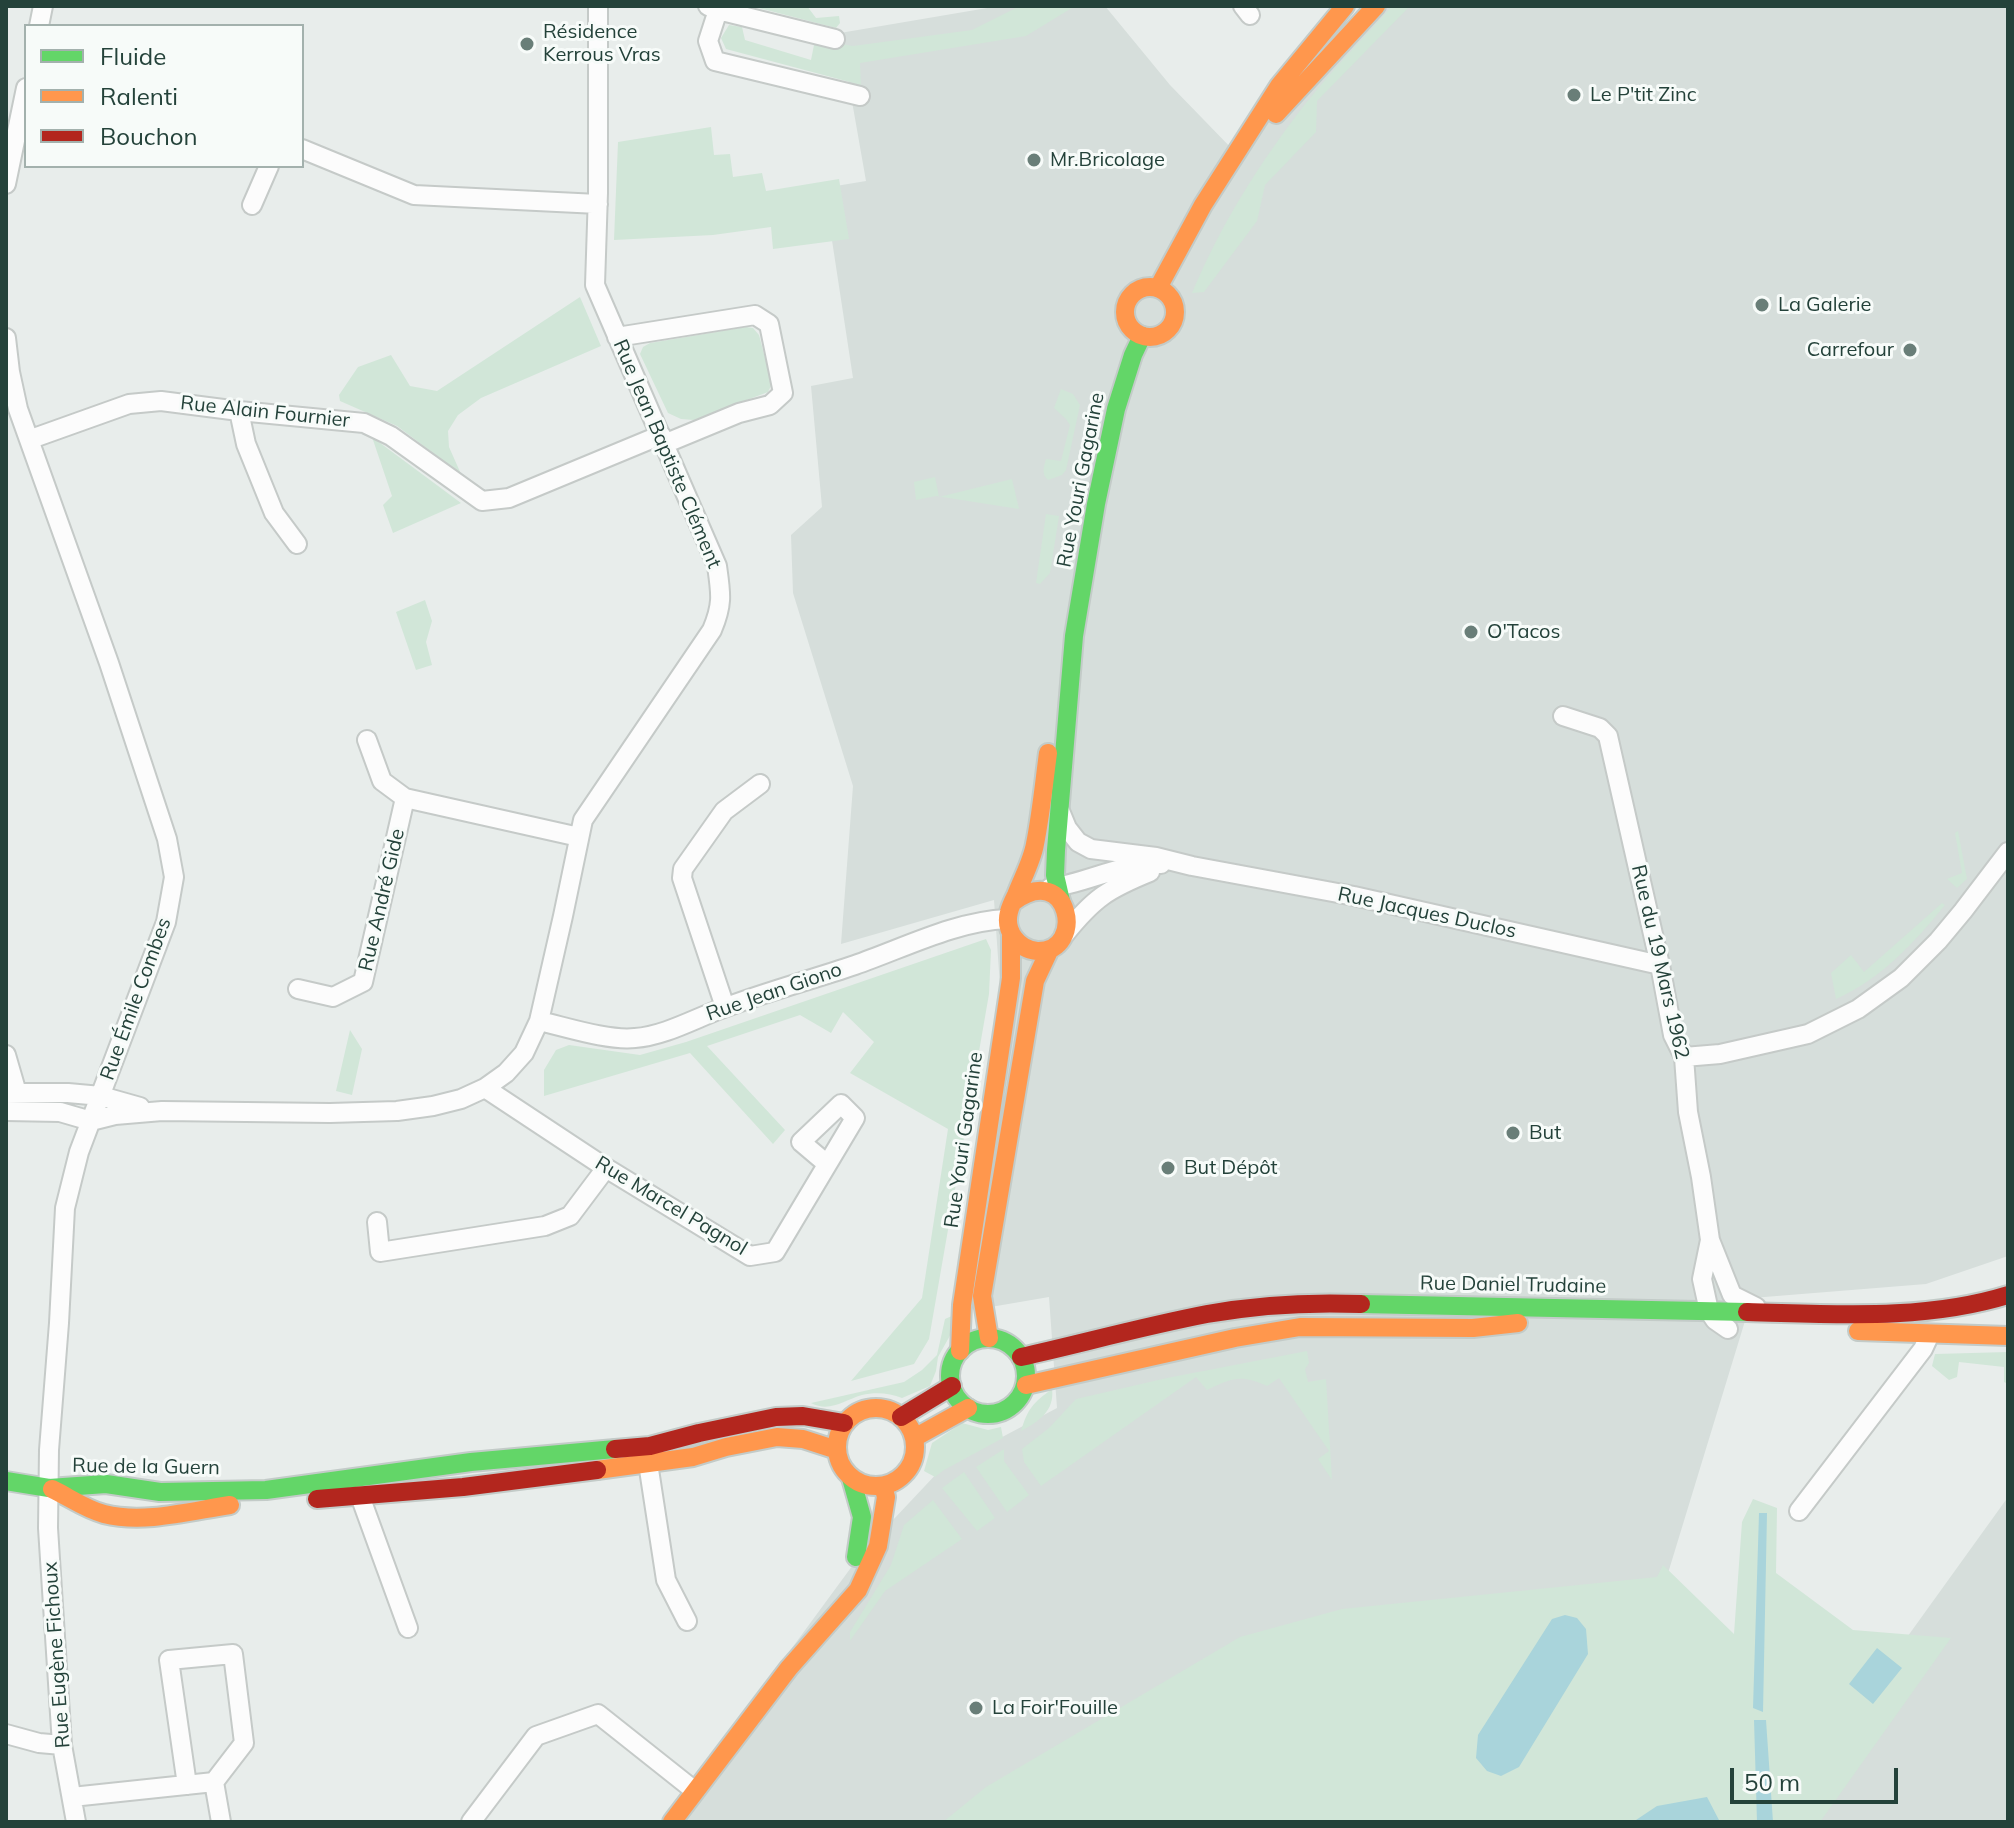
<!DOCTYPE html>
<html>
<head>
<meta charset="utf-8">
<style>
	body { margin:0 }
	#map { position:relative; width:2014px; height:1828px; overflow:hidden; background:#e8edeb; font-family:Mulish,sans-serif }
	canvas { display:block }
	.frame { position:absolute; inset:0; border:8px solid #24423a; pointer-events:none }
	.legend { position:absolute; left:24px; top:24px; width:280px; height:144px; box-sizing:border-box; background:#f7fbf9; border:2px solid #a3b1ad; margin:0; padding:10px 14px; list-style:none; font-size:24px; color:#24423a }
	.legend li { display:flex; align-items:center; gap:16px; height:40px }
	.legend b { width:40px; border:2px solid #a3b1ad }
	.scale { position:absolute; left:1730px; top:1768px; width:168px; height:36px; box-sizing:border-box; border:4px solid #24423a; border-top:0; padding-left:10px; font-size:24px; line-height:28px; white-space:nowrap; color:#24423a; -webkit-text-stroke:6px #f7fbf9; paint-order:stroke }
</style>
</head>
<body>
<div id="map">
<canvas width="2014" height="1828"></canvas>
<div class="frame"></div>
<ul class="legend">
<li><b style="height:10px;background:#63d668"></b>Fluide</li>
<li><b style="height:10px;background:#ff974d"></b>Ralenti</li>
<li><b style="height:10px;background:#b3261e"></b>Bouchon</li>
</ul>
<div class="scale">50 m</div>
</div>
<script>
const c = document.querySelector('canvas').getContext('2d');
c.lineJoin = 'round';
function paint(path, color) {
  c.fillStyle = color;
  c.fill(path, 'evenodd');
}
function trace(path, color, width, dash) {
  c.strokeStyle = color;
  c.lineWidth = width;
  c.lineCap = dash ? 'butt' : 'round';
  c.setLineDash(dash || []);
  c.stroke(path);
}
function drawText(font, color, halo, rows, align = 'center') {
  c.font = font + ' Mulish,sans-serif';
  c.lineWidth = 6;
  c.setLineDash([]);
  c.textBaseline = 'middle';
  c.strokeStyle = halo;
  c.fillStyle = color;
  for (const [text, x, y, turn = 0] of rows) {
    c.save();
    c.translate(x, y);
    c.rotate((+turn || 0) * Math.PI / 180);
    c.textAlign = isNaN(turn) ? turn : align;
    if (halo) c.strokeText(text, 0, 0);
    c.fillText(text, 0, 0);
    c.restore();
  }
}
const built = new Path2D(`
	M999,6h106l65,79 66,68 137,-147h635v1250l-82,28 -174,14 -87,285 -671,239h-330l197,-268 79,-84 117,-62 -8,-111 -70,12 31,-180 -16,-229 -153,44 12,-158 -60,-193 -2,-58 31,-28 -11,-121 42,-8 -29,-190 42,-7 -26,-148z
	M2008,1497v325h-234z`);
const green = new Path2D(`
	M807,6l9,12 23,-2 1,7 -4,5 -81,-21z
	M1020,6h55l-49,30 -166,27 1,22 -135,-36 -5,-11 8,-13 13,2 3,13 66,20 4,-20 38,6 119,-16z
	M1392,6h18l-93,95 -1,31 -51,53 -8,36 -53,71 -12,1c29,-69 68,-131 114,-190 27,-34 58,-65 86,-97z
	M711,127l3,28 16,-1 3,23 29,-4 4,18 73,-12 10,60 -76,10 -2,-22 -58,8 -99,5 4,-98z
	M580,297l21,49 -120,52 -23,17 -10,16 1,16 12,27 -64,-48 -57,-25 -1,-6 19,-28 33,-12 19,31 27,5z
	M746,327l7,1 6,7 13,49 -4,8 -74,28 -13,-1 -13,-6 -28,-59 3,-7 7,-4z
	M1061,389l12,5 7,11 -14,65 -4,5 -14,5c-7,-6 -4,-13 -2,-21l15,2 9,-36 -4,-6 -12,-11z
	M372,437l89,66 -68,30 -10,-28 9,-9z
	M935,477l4,20 73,-18 7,30 -83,-13 -20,4 -2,-18z
	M1046,514l13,2 -9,57 -10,11 -4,-1z
	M425,600l7,21 -6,21 6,23 -16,5 -20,-58z
	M1958,831l9,48 -10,9 -10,-9 15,-6 -7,-40z
	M1942,903l3,2c-31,38 -64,74 -109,94l-5,-26 20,-18 13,17z
	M986,939l5,11 -2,44 -60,345 -15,25 -63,17 71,-83 26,-169 -98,-56 24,-31 -31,-30 -12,21 -31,-18 -93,31 78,84 -12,14 -83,-91 -146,43v-26l12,-20 13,-5 71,10 46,-13z
	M350,1030l12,19 -10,46 -16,-4z
	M954,1315l-2,17 -14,25 -2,14 -6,15 -28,12c-12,-5 -27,-6 -40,-3 -18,5 -32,18 -51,8l93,-21 18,-12 15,-15 8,-36z
	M1307,1351l2,12 -4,6 3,13 18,-3 6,101 -14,-21 11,-8 -50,-73 -12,8c-26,-12 -35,-8 -60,4l-11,-13 -155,109 -17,-24 -2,-13 27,-21 27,-29 91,-21z
	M2008,1352v32l-4,-2v-15l-45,-5 -2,15 -8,3 -17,-14 3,-12z
	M1052,1389c3,22 -14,33 -31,42 7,-23 12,-28 31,-42z
	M962,1423l26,7 13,-3 2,11 -59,32 -9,7 -11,-6 8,-28z
	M1004,1449v12l25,34 -22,17 -31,-45z
	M964,1472l31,46 -18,13 -35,-43z
	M1753,1499l24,9 -1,65 77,57 98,8 -131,184h-877l43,-35 254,-150 102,-28 315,-32 6,-12 71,69 8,-112z
	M933,1500l29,39 -77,52 -35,50v-9l41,-67 13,-40z`);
const water = new Path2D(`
	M1759,1513h8l-4,199 -10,-4z
	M1565,1615l12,3 9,11 2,25 -69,113 -18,9 -14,-5 -11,-13 2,-23 74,-116z
	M1877,1648l25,20 -29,36 -24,-20z
	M1754,1720h12l7,102h-16z
	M1707,1797l13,25h-87l24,-16z`);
const street = new Path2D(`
	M708,6l10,4 117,29
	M1243,6l7,9
	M718,10l-10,31 7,20 145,35
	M39,26l4,-20
	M302,149l112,46 184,9
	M6,184l20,-96
	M252,205l17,-39
	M617,337l138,-22 14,9 14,69 -13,12 -31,8 -75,31
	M6,338l4,34 8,37 91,254 58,176 7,38 -8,45 -87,230 -14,56 -6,115 -10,127 -1,78 14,217 14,77
	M239,411l7,33 28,69 23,31
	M31,439l98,-35 32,-3 78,10 125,12 27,13 91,65 27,-3 152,-63
	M1563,716l37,12 8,8 52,229 13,70 11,22 4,55 13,65 9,63 22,55 24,12
	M405,798l174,39
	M1060,811l7,17 11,14 13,7 65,8 36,9 162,30 306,69
	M1050,888c37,-5 73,-26 111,-24
	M1065,934c29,-36 43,-45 85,-62
	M298,989l35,8 30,-15 42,-184 -23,-17 -15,-41
	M725,1007l-43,-129 1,-9 41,-58 36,-27
	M539,1021c27,6 69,20 96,17 29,-2 59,-19 86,-29 44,-17 90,-29 134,-44 49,-17 101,-44 152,-46
	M6,1055l11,38
	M1684,1057l36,-3 88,-20 50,-25 43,-31 37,-37 25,-30 45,-59
	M485,1088l121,80 144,88 25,-4 80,-134 -14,-14 -40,38 26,22
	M6,1093h62l33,3 39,11
	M6,1111l54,1 31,9 24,-6 47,-4 168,2 67,-2 36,-5 28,-7 24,-11 21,-15 18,-20 15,-32 24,-105 20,-96 129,-190c11,-26 9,-36 5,-64l-122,-281 3,-92v-187
	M377,1222l3,30 165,-26 25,-10 36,-48
	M1710,1240l-8,39 7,32 6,9 13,9
	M648,1463l18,117 21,41
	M360,1496l48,132
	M1799,1511l124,-162 7,-15
	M6,1734l33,9 23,2
	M187,1785l-18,-125 64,-6 11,89 -30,39
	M72,1797l142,-15 7,40
	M471,1822l65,-86 62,-22 97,77`);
const fast = new Path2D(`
	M1061,901l-6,-26 1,-25 18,-214 22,-132 20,-95 17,-54 9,-19
	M1361,1304l386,8
	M950 1376a38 38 0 1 1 76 0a38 38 0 1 1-76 0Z
	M851,1478l11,39 -6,40
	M6,1481l43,7 57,-4 54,8 106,-2 205,-28 144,-13`);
const slow = new Path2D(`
	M1276,114l100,-108
	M1125 312a25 25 0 1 1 50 0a25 25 0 1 1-50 0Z
	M1158,288l45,-83 76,-119 66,-80
	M1013,902c57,-43 74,51 24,49 -19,-2 -33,-20 -28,-39 1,-5 4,-11 7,-17 6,-16 16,-34 19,-51 6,-30 9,-61 13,-91
	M1858,1331l150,5
	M989,1338l-7,-42 53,-315 15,-32
	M960,1351l2,-46 49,-327v-42
	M1026,1385l209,-47 65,-11 173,1 45,-5
	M837 1447a39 39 0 1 1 78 0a39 39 0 1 1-78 0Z
	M914,1438l54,-30
	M597,1470l96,-13 33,-10 51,-10 26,2 34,11
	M52,1489c17,8 33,20 52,25 40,10 86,-3 126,-9
	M672,1822l117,-154 69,-78 20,-44 8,-49 -3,-11`);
const jam = new Path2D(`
	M1747,1312c87,2 177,9 261,-17
	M1021,1357c62,-14 124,-31 186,-43 50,-9 103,-12 154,-10
	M901,1417l51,-31
	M615,1449l35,-3 49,-13 77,-16 27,-1 41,7
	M317,1499l146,-12 134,-17`);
const markers = [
	[527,44,8,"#697e78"],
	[1574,95,8,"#697e78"],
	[1034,160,8,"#697e78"],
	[1762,305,8,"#697e78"],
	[1910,350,8,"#697e78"],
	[1471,632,8,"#697e78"],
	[1513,1133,8,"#697e78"],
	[1168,1168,8,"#697e78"],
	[976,1708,8,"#697e78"]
];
const poiNames = [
	["Résidence",543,32],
	["Kerrous Vras",543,55],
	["Le P'tit Zinc",1590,95],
	["Mr.Bricolage",1050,160],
	["La Galerie",1778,305],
	["Carrefour",1894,350,"right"],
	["O'Tacos",1487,632],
	["But",1529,1133],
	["But Dépôt",1184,1168],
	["La Foir'Fouille",992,1708]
];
const streetNames = [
	["Rue Alain Fournier",265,412,6],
	["Rue Jean Baptiste Clément",667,454,67],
	["Rue Youri Gagarine",1081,480,-79],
	["Rue André Gide",382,900,-77],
	["Rue Jacques Duclos",1427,913,12],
	["Rue du 19 Mars 1962",1660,962,77],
	["Rue Jean Giono",774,992,-19],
	["Rue Émile Combes",136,999,-70],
	["Rue Youri Gagarine",964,1140,-82],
	["Rue Marcel Pagnol",671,1206,31],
	["Rue Daniel Trudaine",1513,1285,1],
	["Rue de la Guern",146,1467,1],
	["Rue Eugène Fichoux",57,1655,-94]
];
paint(built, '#d6dedb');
paint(green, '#d1e6d8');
paint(water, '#a9d4db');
trace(street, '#c5cac8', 22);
trace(fast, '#c3cbc8', 22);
trace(slow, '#c3cbc8', 22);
trace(jam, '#c3cbc8', 22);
trace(street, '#fcfcfc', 18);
trace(fast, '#63d668', 18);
trace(slow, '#ff974d', 18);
trace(jam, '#b3261e', 18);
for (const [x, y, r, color] of markers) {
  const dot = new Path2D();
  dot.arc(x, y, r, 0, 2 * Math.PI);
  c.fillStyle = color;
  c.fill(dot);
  trace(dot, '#f7fbf9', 3);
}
drawText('20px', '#24423a', '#f7fbf9', poiNames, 'left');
drawText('20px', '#24423a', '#f7fbf9', streetNames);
</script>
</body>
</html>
